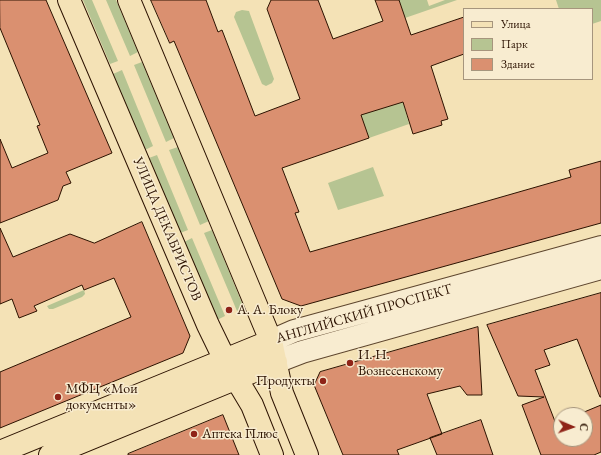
<!DOCTYPE html>
<html>
<head>
<meta charset="utf-8">
<style>
	body { margin:0 }
	#map { position:relative; width:601px; height:455px; overflow:hidden; background:#f4e2b6; font-family:"EB Garamond",serif }
	canvas { display:block }
	.legend { position:absolute; left:463px; top:8px; width:130px; height:72px; box-sizing:border-box; background:#f8ecd0; border:1px solid #a6957d; margin:0; padding:5px 7px; list-style:none; font-size:12px; color:#2c1200 }
	.legend li { display:flex; align-items:center; gap:8px; height:20px }
	.legend b { width:20px; border:1px solid #a6957d }
	.north { position:absolute; left:553px; top:407px; width:40px; height:40px; box-sizing:border-box; background:#f8ecd0; border:1px solid #a6957d; border-radius:50%; rotate:92deg; font-size:11px; font-weight:700; line-height:16px; text-align:center; color:#2c1200 }
	.north::after { content:''; display:block; margin:auto; width:14px; height:18px; background:#8f2418; clip-path:polygon(50% 0,100% 100%,50% 72%,0 100%) }
</style>
</head>
<body>
<div id="map">
<canvas width="601" height="455"></canvas>
<ul class="legend">
<li><b style="height:5px;background:#f4e2b6"></b>Улица</li>
<li><b style="height:11px;background:#b6c492"></b>Парк</li>
<li><b style="height:11px;background:#da9070"></b>Здание</li>
</ul>
<div class="north">С</div>
</div>
<script>
const c = document.querySelector('canvas').getContext('2d');
c.lineJoin = 'round';
function paint(path, color) {
  c.fillStyle = color;
  c.fill(path, 'evenodd');
}
function trace(path, color, width, dash) {
  c.strokeStyle = color;
  c.lineWidth = width;
  c.lineCap = dash ? 'butt' : 'round';
  c.setLineDash(dash || []);
  c.stroke(path);
}
function drawText(font, color, halo, rows, align = 'center') {
  c.font = font + ' "EB Garamond",serif';
  c.lineWidth = 3;
  c.setLineDash([]);
  c.textBaseline = 'middle';
  c.strokeStyle = halo;
  c.fillStyle = color;
  for (const [text, x, y, turn = 0] of rows) {
    c.save();
    c.translate(x, y);
    c.rotate((+turn || 0) * Math.PI / 180);
    c.textAlign = isNaN(turn) ? turn : align;
    if (halo) c.strokeText(text, 0, 0);
    c.fillText(text, 0, 0);
    c.restore();
  }
}
const green = new Path2D(`
	M83,0h9l26,61 -8,3z
	M106,0h10l22,52 -8,4z
	M399,0h28l2,6 16,-6h12l-52,18z
	M556,0h45v21l-9,3v-15h-33z
	M242,10l7,1 1,3 24,65 -2,4 -6,3 -4,-2 -28,-67 2,-5z
	M142,62l32,76 -8,4 -32,-77z
	M122,70l31,76 -8,4 -32,-76z
	M403,102l6,22 -40,14 -9,-24z
	M178,147l31,74 -9,4 -31,-75z
	M157,155l31,75 -8,3 -31,-75z
	M373,167l11,29 -46,14 -10,-27z
	M212,230l32,78 -7,3 -33,-78z
	M192,238l33,78 -8,4 -33,-78z
	M84,290l1,4 -3,3 -29,12h-4l-2,-3z`);
const building = new Path2D(`
	M0,0h46l66,153 -46,19 5,11 -8,3 -5,14 -58,23v-84l12,29 36,-15 -11,-27 3,-1 -40,-97z
	M151,0h55l12,32 4,-2 33,86 45,-17 -33,-90 4,-9h47l15,39 50,-18 -8,-21h24l12,35 53,-18v37l-33,12 17,53 -7,2 1,4 -29,9 -10,-32 -42,13 8,23 -87,30 17,44 -4,1 15,39 261,-75 -2,-7 32,-9v62l-300,83 -19,-7 -108,-258 -4,2z
	M142,222l48,114 -7,17 -183,75v-56l131,-55 -17,-39 -30,12 -2,-5 -48,21 3,5 -18,7 -7,-19 -12,5v-76l13,29 57,-23 24,9z
	M601,293v104h-1l-23,-58 -33,11 6,15 -15,5 21,54 5,-2v17h24v-24h-8l24,-10v47l-7,3h-53l-19,-50 22,-8 -26,-1 -31,-71z
	M478,327l4,68h-15l-7,-9 -33,8 15,40 -45,16 2,5h-56l-29,-70 6,-13z
	M223,415l16,40h-111v-1z
	M481,420l12,35h-56l-7,-17z`);
const minor = new Path2D(`
	M271,341l23,-10 307,-84
	M276,362l26,-10 299,-84`);
const major = new Path2D(`
	M69,0l139,325 17,35 27,45 20,50
	M129,0l142,341 11,52 25,62
	M0,452l271,-111
	M50,455l226,-93`);
const markers = [
	[229,310,4,"#8f2418"],
	[350,363,4,"#8f2418"],
	[323,381,4,"#8f2418"],
	[58,397,4,"#8f2418"],
	[194,434,4,"#8f2418"]
];
const streetNames = [
	["УЛИЦА ДЕКАБРИСТОВ",167,229,67],
	["АНГЛИЙСКИЙ ПРОСПЕКТ",364,314,-16]
];
const poiNames = [
	["А. А. Блоку",237,310],
	["И. Н.",358,355],
	["Вознесенскому",358,371],
	["Продукты",315,381,"right"],
	["МФЦ «Мои",66,389],
	["документы»",66,405],
	["Аптека Плюс",202,434]
];
paint(green, '#b6c492');
paint(building, '#da9070');
trace(building, '#2c1200', 1);
trace(minor, '#5e462e', 24);
trace(major, '#2c1200', 24);
trace(minor, '#f8ecd0', 22);
trace(major, '#f4e2b6', 22);
for (const [x, y, r, color] of markers) {
  const dot = new Path2D();
  dot.arc(x, y, r, 0, 2 * Math.PI);
  c.fillStyle = color;
  c.fill(dot);
  trace(dot, '#f8ecd0', 1.5);
}
drawText('14px', '#2c1200', '#f8ecd0', streetNames);
drawText('14px', '#2c1200', '#f8ecd0', poiNames, 'left');
</script>
</body>
</html>
